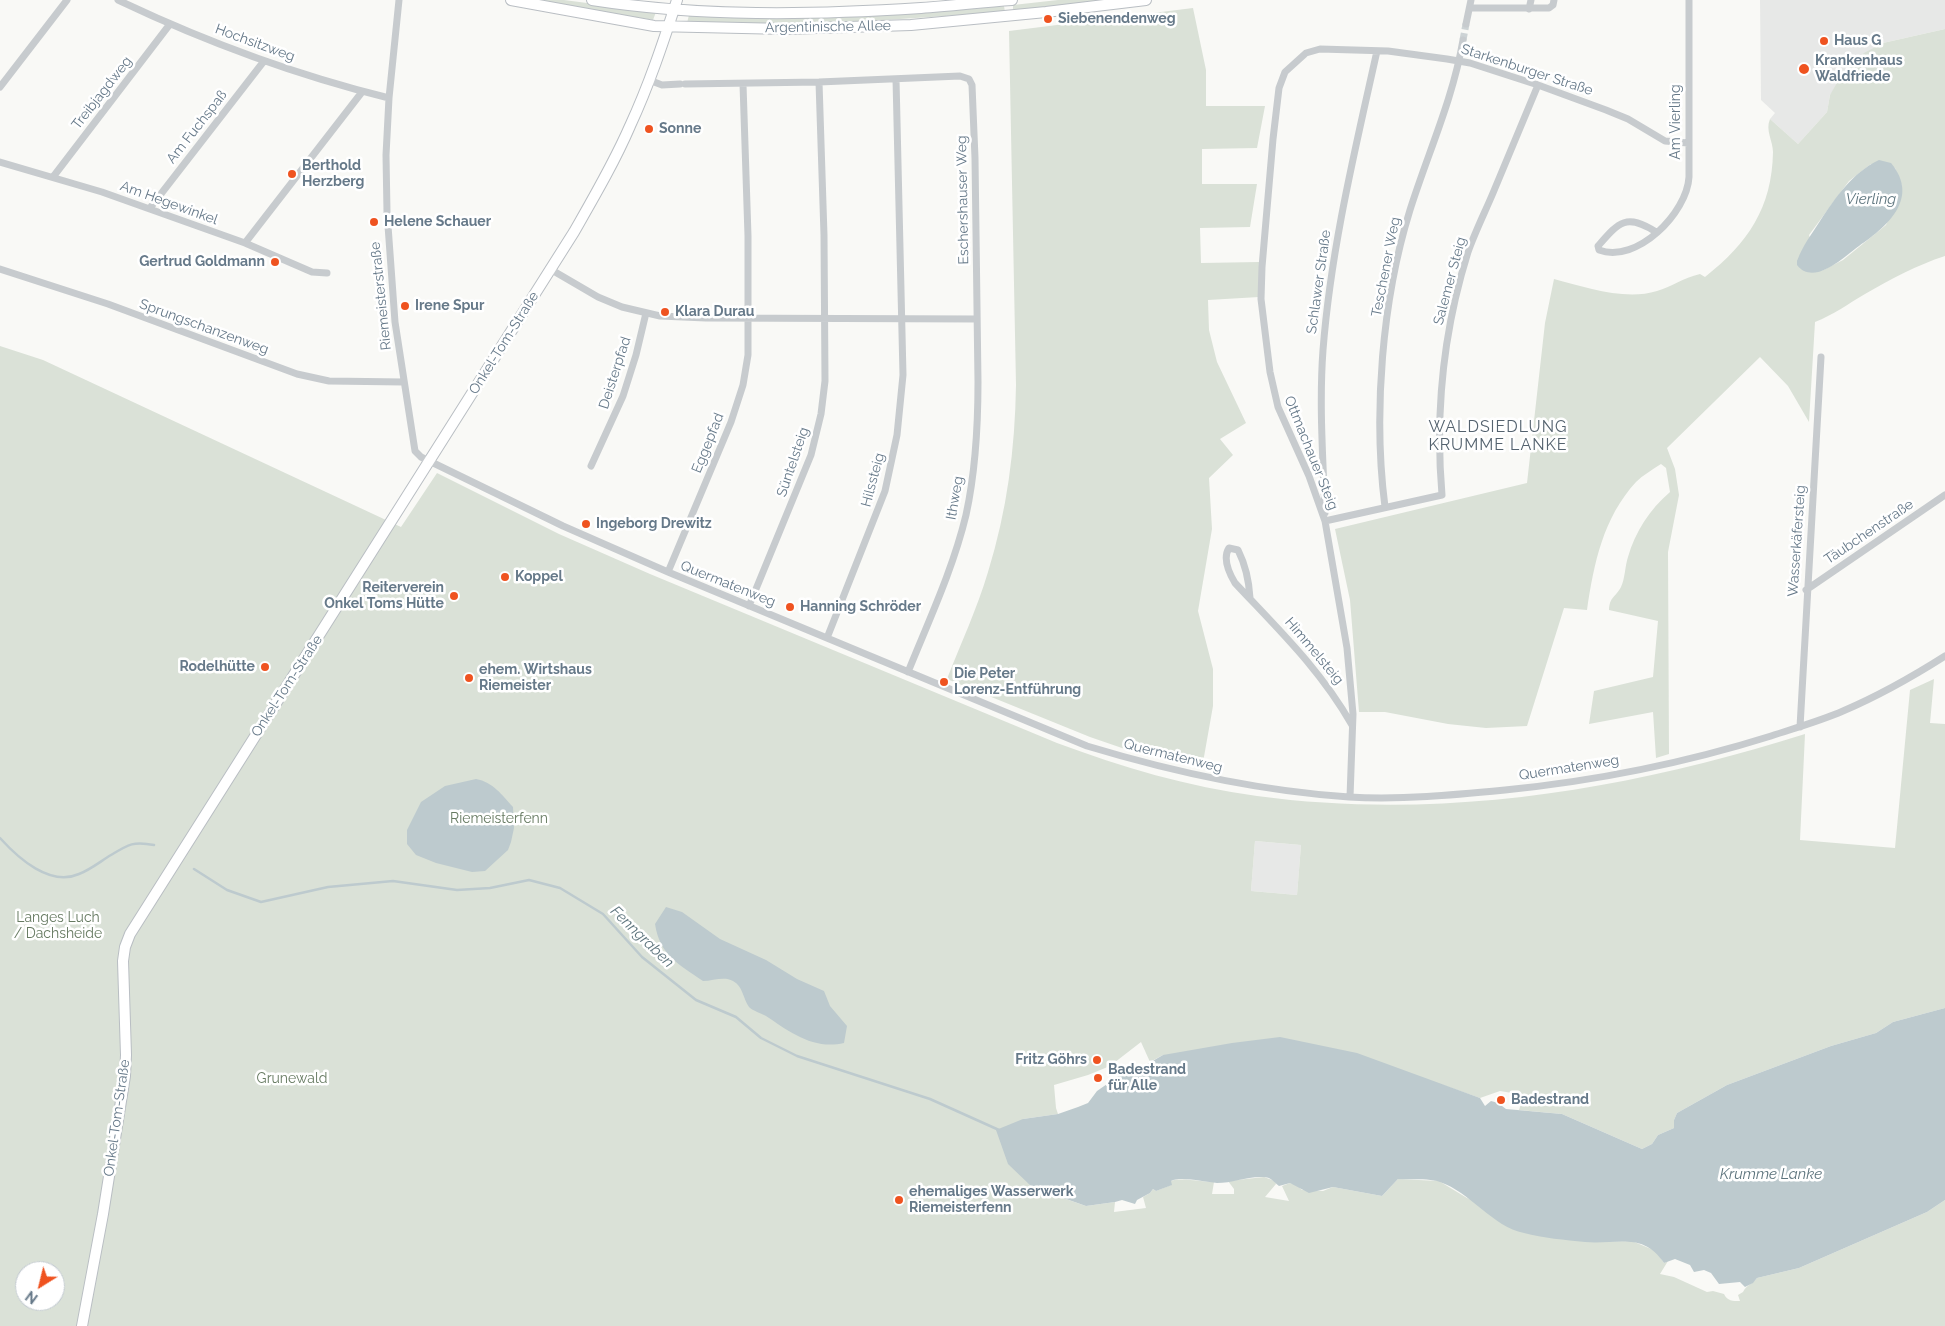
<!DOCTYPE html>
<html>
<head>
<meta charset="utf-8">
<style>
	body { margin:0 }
	#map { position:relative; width:1945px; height:1326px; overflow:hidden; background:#f9f9f6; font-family:Raleway,sans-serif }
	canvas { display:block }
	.north { position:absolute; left:15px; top:1261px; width:50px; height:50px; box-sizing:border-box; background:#fff; border:1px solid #c2c9d0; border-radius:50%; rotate:216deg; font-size:14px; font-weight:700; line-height:20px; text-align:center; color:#667989 }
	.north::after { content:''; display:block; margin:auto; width:18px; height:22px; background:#ef5320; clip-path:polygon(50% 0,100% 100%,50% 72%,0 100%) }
</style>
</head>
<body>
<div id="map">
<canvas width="1945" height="1326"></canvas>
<div class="north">N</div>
</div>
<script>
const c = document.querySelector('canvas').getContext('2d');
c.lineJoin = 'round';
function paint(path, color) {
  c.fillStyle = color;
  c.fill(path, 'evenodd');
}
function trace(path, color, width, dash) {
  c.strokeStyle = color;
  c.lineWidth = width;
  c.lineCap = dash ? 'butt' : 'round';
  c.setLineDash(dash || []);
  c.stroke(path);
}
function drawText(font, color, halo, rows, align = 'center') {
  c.font = font + ' Raleway,sans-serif';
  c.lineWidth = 5;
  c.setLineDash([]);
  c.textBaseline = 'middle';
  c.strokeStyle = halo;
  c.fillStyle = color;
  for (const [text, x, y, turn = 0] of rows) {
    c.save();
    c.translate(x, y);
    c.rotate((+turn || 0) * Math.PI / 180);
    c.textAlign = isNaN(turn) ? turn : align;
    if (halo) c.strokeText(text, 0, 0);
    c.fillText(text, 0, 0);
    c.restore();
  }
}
const built = new Path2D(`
	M1760,0h185v29l-62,14 -53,52 -3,17 -29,32 -28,-25 5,-6 -14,-13z
	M1255,841l46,4 -4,50 -46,-4z`);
const green = new Path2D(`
	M536,0h28l92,12 -3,8z
	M1058,0h48l-93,11v-6z
	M1004,6l1,6 -165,11h-153l2,-8c106,6 210,1 315,-9z
	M1193,8l13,62v36h59l-8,42 -55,1v35h55l-7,43 -50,1 1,35 58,-1v35l-51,3 1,30 8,32 29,61 -26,16 13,16 -24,23 3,51 -14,82 15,58v37l-11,62 -80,-20 -32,-11 -143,-58c14,-36 30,-70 41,-107 19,-61 27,-123 28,-187l-7,-354z
	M1945,29v227c-28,9 -54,23 -80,38 -17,10 -32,21 -50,28l-6,100 -21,-36 -28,-29 -93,91 8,21 4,26 -11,57 1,202 -13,4 -3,-46 -64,12 5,-33 59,-14 5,-56 -49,-11c1,-14 6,-12 12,-23 4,-8 4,-21 7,-30 7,-25 22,-48 42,-65l-4,-24 -5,-4c-9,6 -18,11 -25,18 -33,36 -42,81 -49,128l-23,-2 -37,118 -41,2 -38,-4 -63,-12h-26l-9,-112 -15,-71 192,-46 18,-160 9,-44c31,8 71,22 103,12 14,-4 26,-13 43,-17l5,3c43,-34 67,-69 68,-125 0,-11 -8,-22 -3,-33l28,25 29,-32 3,-17 11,-19 23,-23 19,-10zM1871,164l24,4 7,18 -16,39 -43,35 -22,11 -12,-36 40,-54z
	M0,346l43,14 358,167 36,-54 122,61 91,40 407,169c65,24 131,44 200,53 186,25 371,-6 548,-62l-5,106 95,8 15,-158 24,-11 -4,44 15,1v284l-52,14 -17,11 -45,13 -104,39 -50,28 -3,7v8l-16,7 -6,9 -10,5 -80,-35 -43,-4 5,-15 -24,-4 -20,7 -40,-14 -277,-29 -13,7 -9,-20 -31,24 -22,9 -34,10 2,23 2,6 -35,5 8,68 55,19 29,-4 -1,10 32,-4 -3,-11 7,-4 3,-4 3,2 15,-6v-4c9,-4 32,1 43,1l-2,12h22v-5l-6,-8 36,-4 11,4 1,3 -11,13 24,4 -7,-15 8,-3 7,2 5,5 21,1 10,-4 49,9 16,-17 41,2 28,17 119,44 46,-1 24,10 8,12 4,-2 -8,13 14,3 33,15 6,-1 11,3c3,7 9,7 16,7l-2,-6 5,-3c3,-7 10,-8 14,-14l42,-10 128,-56 18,-12v126h-1945zM1255,841l46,4 -4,50 -46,-4zM25,1271h30v30h-30z`);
const water = new Path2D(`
	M1879,160l12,3c29,35 -3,63 -32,83 -14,10 -45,41 -62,19v-4c7,-18 13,-24 23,-40 16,-24 32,-48 59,-61z
	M476,779c17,3 26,16 37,28l1,21 -3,14 -3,8 -23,21 -13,1 -36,-9 -20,-8 -9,-11v-14l14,-28 24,-16z
	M666,907l16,5 38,27 46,21 31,19 27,12 6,15 17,20 -3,17c-31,7 -54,-11 -78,-27 -5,-3 -13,-5 -17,-9 -6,-8 -6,-21 -16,-26 -9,-5 -20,0 -30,0 -24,-17 -43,-25 -48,-57z
	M1945,1008v192l-18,12 -128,56 -42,10 -4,5 -8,4 -5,-5 -21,2 -8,-11 -7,-3 -10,2 -4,-7 -15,-6 -11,4c-21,-32 -48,-18 -79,-21 -20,-2 -42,-4 -61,-9 -31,-6 -54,-41 -84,-51 -11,-4 -31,-2 -42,-3l-16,17 -49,-9 -24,6 -19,-10 -11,3c-5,-4 -8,-9 -16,-9 -15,-1 -31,6 -46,6 -12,-1 -37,-7 -46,-2l1,4 -16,6 -3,-2 -3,4 -13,7 -2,4 -13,-4 -7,2 -29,4 -54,-19 -24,-23 -12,-34 27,-11 35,-5 20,-7 10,-4 9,-12 36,-25h11l19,-11 69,-12 48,-6 77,16 123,45 5,8 6,-5 7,2 8,6 56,5 80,35 10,-5 6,-9 16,-7v-8l3,-7 50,-28 104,-39 45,-13 17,-11z`);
const stream = new Path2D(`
	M0,838c18,20 50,49 79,36 11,-4 22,-13 32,-19 18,-11 23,-14 43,-10
	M194,869l33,21 34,12 67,-15 65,-6 64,9 33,-2 39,-8 31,8 43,26 39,43 54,43 40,17 25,21 36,18 133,43 69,31`);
const streetTunnel = new Path2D(`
	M1463,40l3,-16`);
const street = new Path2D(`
	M118,0c86,41 178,75 271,98
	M399,0l-10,98 -3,57 1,57 8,110 20,129 6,6 142,69 105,46 419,174c86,26 172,45 262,51 52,3 104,-2 156,-7 90,-9 180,-27 266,-54 24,-8 49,-15 72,-25 35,-15 69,-34 102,-55
	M1470,8h79l4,-3 1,-5
	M1529,9l2,-9
	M1466,24l5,-24
	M649,80l13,5 18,-1
	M685,84l134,-2 141,-6 9,3 3,6 3,73 3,224c0,41 -3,92 -12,133 -13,54 -37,105 -58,157
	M0,87l67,-87
	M0,162l102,30 143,51 67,29 15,1
	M53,177l117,-153
	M150,208l114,-147
	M1656,232c-30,-19 -37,-10 -58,14l1,4c38,14 88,-37 90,-73v-177
	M245,243l117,-151
	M0,269l108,35 189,70 32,7 74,1
	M550,269l48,28 24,10 38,9 46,2 271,1
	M591,466l32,-70 13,-41 10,-42
	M1385,507c-12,-93 -3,-207 25,-297 18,-57 43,-111 53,-170
	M1325,513c-2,-54 -6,-109 -2,-163 8,-102 32,-200 54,-299
	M1325,521l117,-26c-7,-82 1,-163 26,-243 7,-20 17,-40 25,-59 15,-36 30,-72 45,-108
	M668,572l63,-150 12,-37 5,-30v-119l-5,-152
	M1806,590l139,-95
	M1250,598c-1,-18 -4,-32 -12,-48l-9,-2c-7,11 0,25 6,35 44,47 85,86 117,142
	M749,606l62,-151 10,-41 4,-33 -1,-146 -5,-153
	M827,638l58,-147 12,-56 6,-60 -7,-296
	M1800,727l21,-370
	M1350,797l3,-83 -6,-66 -22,-127 -16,-45 -31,-69 -8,-35 -9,-73 1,-32 11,-128 6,-51 6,-16 21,-19 14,-4 68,2 59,8 23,4 68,22 68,25 22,9 37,22 23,2`);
const secondary = new Path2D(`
	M511,0l143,26 132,3 125,-4 135,-13 100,-12
	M592,0c109,17 220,15 329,8 31,-2 61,-6 91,-8
	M82,1326l21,-112 22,-138 1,-21 -3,-94 2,-14 5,-13 444,-702c20,-35 40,-69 56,-106 19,-41 33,-83 47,-126`);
const markers = [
	[1048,19,5,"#ef5320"],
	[1824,41,5,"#ef5320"],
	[1804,69,6,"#ef5320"],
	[649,129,5,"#ef5320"],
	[292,174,5,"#ef5320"],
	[374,222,5,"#ef5320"],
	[275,262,5,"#ef5320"],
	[405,306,5,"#ef5320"],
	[665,312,5,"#ef5320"],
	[586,524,5,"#ef5320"],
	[505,577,5,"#ef5320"],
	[454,596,5,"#ef5320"],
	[790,607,5,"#ef5320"],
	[265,667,5,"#ef5320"],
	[469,678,5,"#ef5320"],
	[944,682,5,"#ef5320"],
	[1097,1060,5,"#ef5320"],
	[1098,1078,5,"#ef5320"],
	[1501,1100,5,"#ef5320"],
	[899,1200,5,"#ef5320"]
];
const poiNames = [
	["Siebenendenweg",1058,19],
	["Haus G",1834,41],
	["Krankenhaus",1815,61],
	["Waldfriede",1815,77],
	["Sonne",659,129],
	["Berthold",302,166],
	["Herzberg",302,182],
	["Helene Schauer",384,222],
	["Gertrud Goldmann",265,262,"right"],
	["Irene Spur",415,306],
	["Klara Durau",675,312],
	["Ingeborg Drewitz",596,524],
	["Koppel",515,577],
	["Reiterverein",444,588,"right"],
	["Onkel Toms Hütte",444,604,"right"],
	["Hanning Schröder",800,607],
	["Rodelhütte",255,667,"right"],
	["ehem. Wirtshaus",479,670],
	["Riemeister",479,686],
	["Die Peter",954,674],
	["Lorenz-Entführung",954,690],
	["Fritz Göhrs",1087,1060,"right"],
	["Badestrand",1108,1070],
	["für Alle",1108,1086],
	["Badestrand",1511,1100],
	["ehemaliges Wasserwerk",909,1192],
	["Riemeisterfenn",909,1208]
];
const streetNames = [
	["Argentinische Allee",828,27,-1],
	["Hochsitzweg",255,43,20],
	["Starkenburger Straße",1527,70,18],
	["Treibjagdweg",102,93,-52],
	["Am Vierling",1676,122,-90],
	["Am Fuchspaß",197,127,-52],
	["Eschershauser Weg",963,200,-91],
	["Am Hegewinkel",169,203,20],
	["Teschener Weg",1386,267,-79],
	["Salemer Steig",1450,281,-75],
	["Schlawer Straße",1319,282,-82],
	["Riemeisterstraße",381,296,-96],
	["Sprungschanzenweg",204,327,20],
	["Onkel-Tom-Straße",504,343,-58],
	["Deisterpfad",615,373,-72],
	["Eggepfad",708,443,-68],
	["Ottmachauer Steig",1311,453,68],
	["Süntelsteig",793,462,-71],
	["Hilssteig",873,480,-75],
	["Ithweg",955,498,-80],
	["Täubchenstraße",1869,532,-34],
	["Wasserkäfersteig",1797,541,-86],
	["Quermatenweg",728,584,22],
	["Himmelsteig",1314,651,50],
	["Onkel-Tom-Straße",287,686,-57],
	["Quermatenweg",1173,756,14],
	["Quermatenweg",1569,768,-9],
	["Onkel-Tom-Straße",117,1118,-82]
];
const parkNames = [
	["Riemeisterfenn",499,819],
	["Langes Luch",58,918],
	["/ Dachsheide",58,934],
	["Grunewald",292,1079]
];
const waterNames = [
	["Vierling",1871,199],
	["Fenngraben",642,937,44],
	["Krumme Lanke",1771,1174]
];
const quarterNames = [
	["WALDSIEDLUNG",1498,427],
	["KRUMME LANKE",1498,445]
];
paint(built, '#e7e8e7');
paint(green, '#dae1d7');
paint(water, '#bdcace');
trace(stream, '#bdcace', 2.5);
trace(streetTunnel, '#cdd3d5', 7, [7, 3.5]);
trace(secondary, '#b9bec3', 12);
trace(street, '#c7cbce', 7);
trace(secondary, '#fff', 10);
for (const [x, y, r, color] of markers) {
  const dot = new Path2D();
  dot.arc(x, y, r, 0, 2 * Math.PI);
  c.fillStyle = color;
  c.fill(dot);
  trace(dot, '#fff', 2);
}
drawText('bold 14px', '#667989', '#fff', poiNames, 'left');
drawText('14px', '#667989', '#fff', streetNames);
drawText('14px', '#667a61', '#fff', parkNames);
drawText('italic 15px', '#5d747d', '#fff', waterNames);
c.letterSpacing = '1px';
drawText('16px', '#54626e', '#fff', quarterNames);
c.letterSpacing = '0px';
</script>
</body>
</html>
